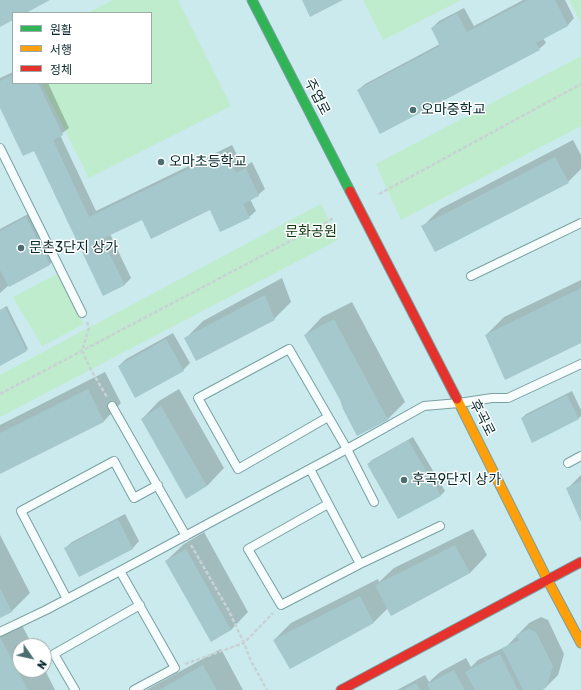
<!DOCTYPE html>
<html>
<head>
<meta charset="utf-8">
<style>
	body { margin:0 }
	#map { position:relative; width:581px; height:690px; overflow:hidden; background:#cbeaed; font-family:Rubik,"Noto Sans KR",sans-serif }
	canvas { display:block }
	.legend { position:absolute; left:12px; top:12px; width:140px; height:72px; box-sizing:border-box; background:#fff; border:1px solid #9caaab; margin:0; padding:5px 7px; list-style:none; font-size:12px; color:#082a2d }
	.legend li { display:flex; align-items:center; gap:8px; height:20px }
	.legend b { width:20px; border:1px solid #9caaab }
	.north { position:absolute; left:12px; top:638px; width:40px; height:40px; box-sizing:border-box; background:#fff; border:1px solid #9caaab; border-radius:50%; rotate:124deg; font-size:11px; font-weight:700; line-height:16px; text-align:center; color:#082a2d }
	.north::after { content:''; display:block; margin:auto; width:14px; height:18px; background:#4c6d70; clip-path:polygon(50% 0,100% 100%,50% 72%,0 100%) }
</style>
</head>
<body>
<div id="map">
<canvas width="581" height="690"></canvas>
<ul class="legend">
<li><b style="height:5px;background:#30b455"></b>원활</li>
<li><b style="height:5px;background:#ff9f0a"></b>서행</li>
<li><b style="height:5px;background:#e5322d"></b>정체</li>
</ul>
<div class="north">N</div>
</div>
<script>
const c = document.querySelector('canvas').getContext('2d');
c.lineJoin = 'round';
function paint(path, color) {
  c.fillStyle = color;
  c.fill(path, 'evenodd');
}
function trace(path, color, width, dash) {
  c.strokeStyle = color;
  c.lineWidth = width;
  c.lineCap = dash ? 'butt' : 'round';
  c.setLineDash(dash || []);
  c.stroke(path);
}
function drawText(font, color, halo, rows, align = 'center') {
  c.font = font + ' Rubik,"Noto Sans KR",sans-serif';
  c.lineWidth = 3;
  c.setLineDash([]);
  c.textBaseline = 'middle';
  c.strokeStyle = halo;
  c.fillStyle = color;
  for (const [text, x, y, turn = 0] of rows) {
    c.save();
    c.translate(x, y);
    c.rotate((+turn || 0) * Math.PI / 180);
    c.textAlign = isNaN(turn) ? turn : align;
    if (halo) c.strokeText(text, 0, 0);
    c.fillText(text, 0, 0);
    c.restore();
  }
}
const green = new Path2D(`
	M113,0h65l53,106 -142,72 -48,-95h110v-70h-64z
	M363,0h98l-78,40z
	M569,0h12v23z
	M581,56v70l-180,94 -25,-56z
	M321,204l17,36 -338,177v-42z
	M57,274l27,50 -42,22 -29,-49z`);
const shadow = new Path2D(`
	M523,0h42l9,18 -6,7 -25,13 3,5 -7,6 -181,41 7,-6 75,-40 -8,-16 7,-7 25,-13 10,18z
	M13,72v11h35l21,45 -9,7 36,76 136,-66 11,22 9,-5 13,27 -7,6 -8,4 6,12 -7,6 -39,-8 -68,9 -32,16 21,44 -7,7 -90,-135 -34,-45v-27z
	M573,140l8,15v14l-13,13 -145,44 17,-17z
	M30,213l24,47 -4,4 -40,22 -1,-1 -9,8v-64z
	M282,278l9,24 -17,17 -88,19 17,-17z
	M581,280v62l-95,-7 18,-18z
	M352,302l53,100 -17,17 -30,16 -17,-35 -36,-65 17,-18z
	M7,306l21,43 -28,15v-54z
	M173,333l17,30 -7,7 -64,-4 7,-7z
	M105,372l16,31 -17,18 -104,52v-48z
	M179,389l45,79 -17,18 -65,-67 17,-18z
	M572,391l9,19v6l-2,2h-57l4,-4z
	M413,437l32,54 -4,4 -43,22 -30,-53 4,-4z
	M581,475v45l-14,-31z
	M125,514l14,27 -6,7 -54,28 -14,-28 7,-6z
	M473,529l14,26 -17,18 -78,42 -4,-7 -14,14 -100,18 17,-17 87,-44 1,3 15,-14z
	M204,532l44,80 -17,18 -20,11 -45,-80 18,-17z
	M0,535l30,58 -18,18 -12,6z
	M541,617l7,3 16,34 -6,21 -12,12 -6,3h-143l28,-15 4,7 11,-10 26,-14 5,9 7,-7 29,-14 22,-23z
	M18,618l15,28h-13v24h24v-2l11,22h-55v-60z
	M221,649l22,41h-97z`);
const building = new Path2D(`
	M0,0h50l-24,13h-13v7l-13,7z
	M302,0h41l-33,17z
	M528,0h27l13,26 -32,17 4,7 -160,84 -23,-44 83,-44 -9,-18 26,-15 10,19z
	M13,75v8h25l25,52 -10,5 36,77 137,-66 10,22 10,-5 13,28 -16,8 7,14 -30,14 -10,-22 -59,29 -9,-19 -40,19 23,46 -22,11 -69,-145 -11,5 -23,-48v-27z
	M555,157l14,26 -134,69 -14,-26z
	M26,217l24,48 -41,22 -9,-17v-39z
	M581,288v55l-76,37 -20,-45z
	M265,295l10,25 -79,41 -12,-23z
	M5,307l22,44 -27,15v-56z
	M334,319l54,101 -31,16 -14,-27 -3,-9 -36,-65z
	M166,339l18,32 -49,27 -17,-32z
	M88,389l16,33 -104,52v-41z
	M567,395l12,24 -47,24 -11,-25z
	M161,406l46,80 -21,13 -45,-80z
	M408,440l33,56 -43,23 -31,-55z
	M581,481v41l-15,-34z
	M118,519l15,30 -54,28 -15,-29z
	M455,545l15,28 -79,43 -16,-31z
	M186,549l45,81 -20,12 -46,-81z
	M0,588l12,24 -12,6z
	M360,596l14,27 -84,46 -17,-29z
	M529,629l7,3 17,34 -7,22 -4,2h-19l-21,-42 17,-8 -3,-5z
	M0,637l28,53h-28z
	M500,654l18,36h-43l-10,-18z
	M203,665l14,25h-58z
	M454,670l11,20h-35l-3,-6z
	M416,683l4,7h-17z`);
const path = new Path2D(`
	M379,194l202,-110
	M87,322l2,6 -7,23 9,19 16,27
	M0,394l334,-176
	M191,545l38,66 15,32 7,18 16,29
	M185,664l59,-21 29,-30`);
const lane = new Path2D(`
	M0,148l82,165
	M471,276l110,-53
	M112,406l74,130
	M328,417l-90,52 -40,-71 91,-49 58,100 27,53
	M568,463l13,-7
	M310,469l50,95
	M328,504l-80,45 33,56 79,-41 80,-38
	M120,571l55,97 -41,22
	M67,599l-46,-88 93,-50 20,37 24,-13
	M0,632l46,-22 74,-39 227,-122 77,-43 35,-3 33,-5h16l73,-34
	M75,690l-21,-36 86,-49`);
const fast = new Path2D(`
	M252,0l98,191`);
const slow = new Path2D(`
	M457,399l90,180 34,64`);
const jam = new Path2D(`
	M350,191l107,208
	M341,690l240,-128`);
const markers = [
	[413,110,4,"#4c6d70"],
	[161,162,4,"#4c6d70"],
	[21,248,4,"#4c6d70"],
	[404,480,4,"#4c6d70"]
];
const streetNames = [
	["주엽로",317,97,63],
	["후곡로",482,418,63]
];
const poiNames = [
	["오마중학교",421,110],
	["오마초등학교",169,162],
	["문촌3단지 상가",29,248],
	["후곡9단지 상가",412,480]
];
const parkNames = [
	["문화공원",311,232]
];
paint(green, '#beeccc');
paint(shadow, '#0003');
paint(building, '#a4c8cb');
trace(lane, '#79a0a3', 10);
trace(fast, '#79a0a3', 11);
trace(slow, '#79a0a3', 11);
trace(jam, '#79a0a3', 11);
trace(path, '#c8d2d4', 2.5, [4, 2]);
trace(lane, '#f7fcfc', 8);
trace(fast, '#30b455', 9);
trace(slow, '#ff9f0a', 9);
trace(jam, '#e5322d', 9);
for (const [x, y, r, color] of markers) {
  const dot = new Path2D();
  dot.arc(x, y, r, 0, 2 * Math.PI);
  c.fillStyle = color;
  c.fill(dot);
  trace(dot, '#fff', 1.5);
}
drawText('14px', '#082a2d', '#fff', streetNames);
drawText('14px', '#082a2d', '#fff', poiNames, 'left');
drawText('14px', '#103910', '#fff', parkNames);
</script>
</body>
</html>
